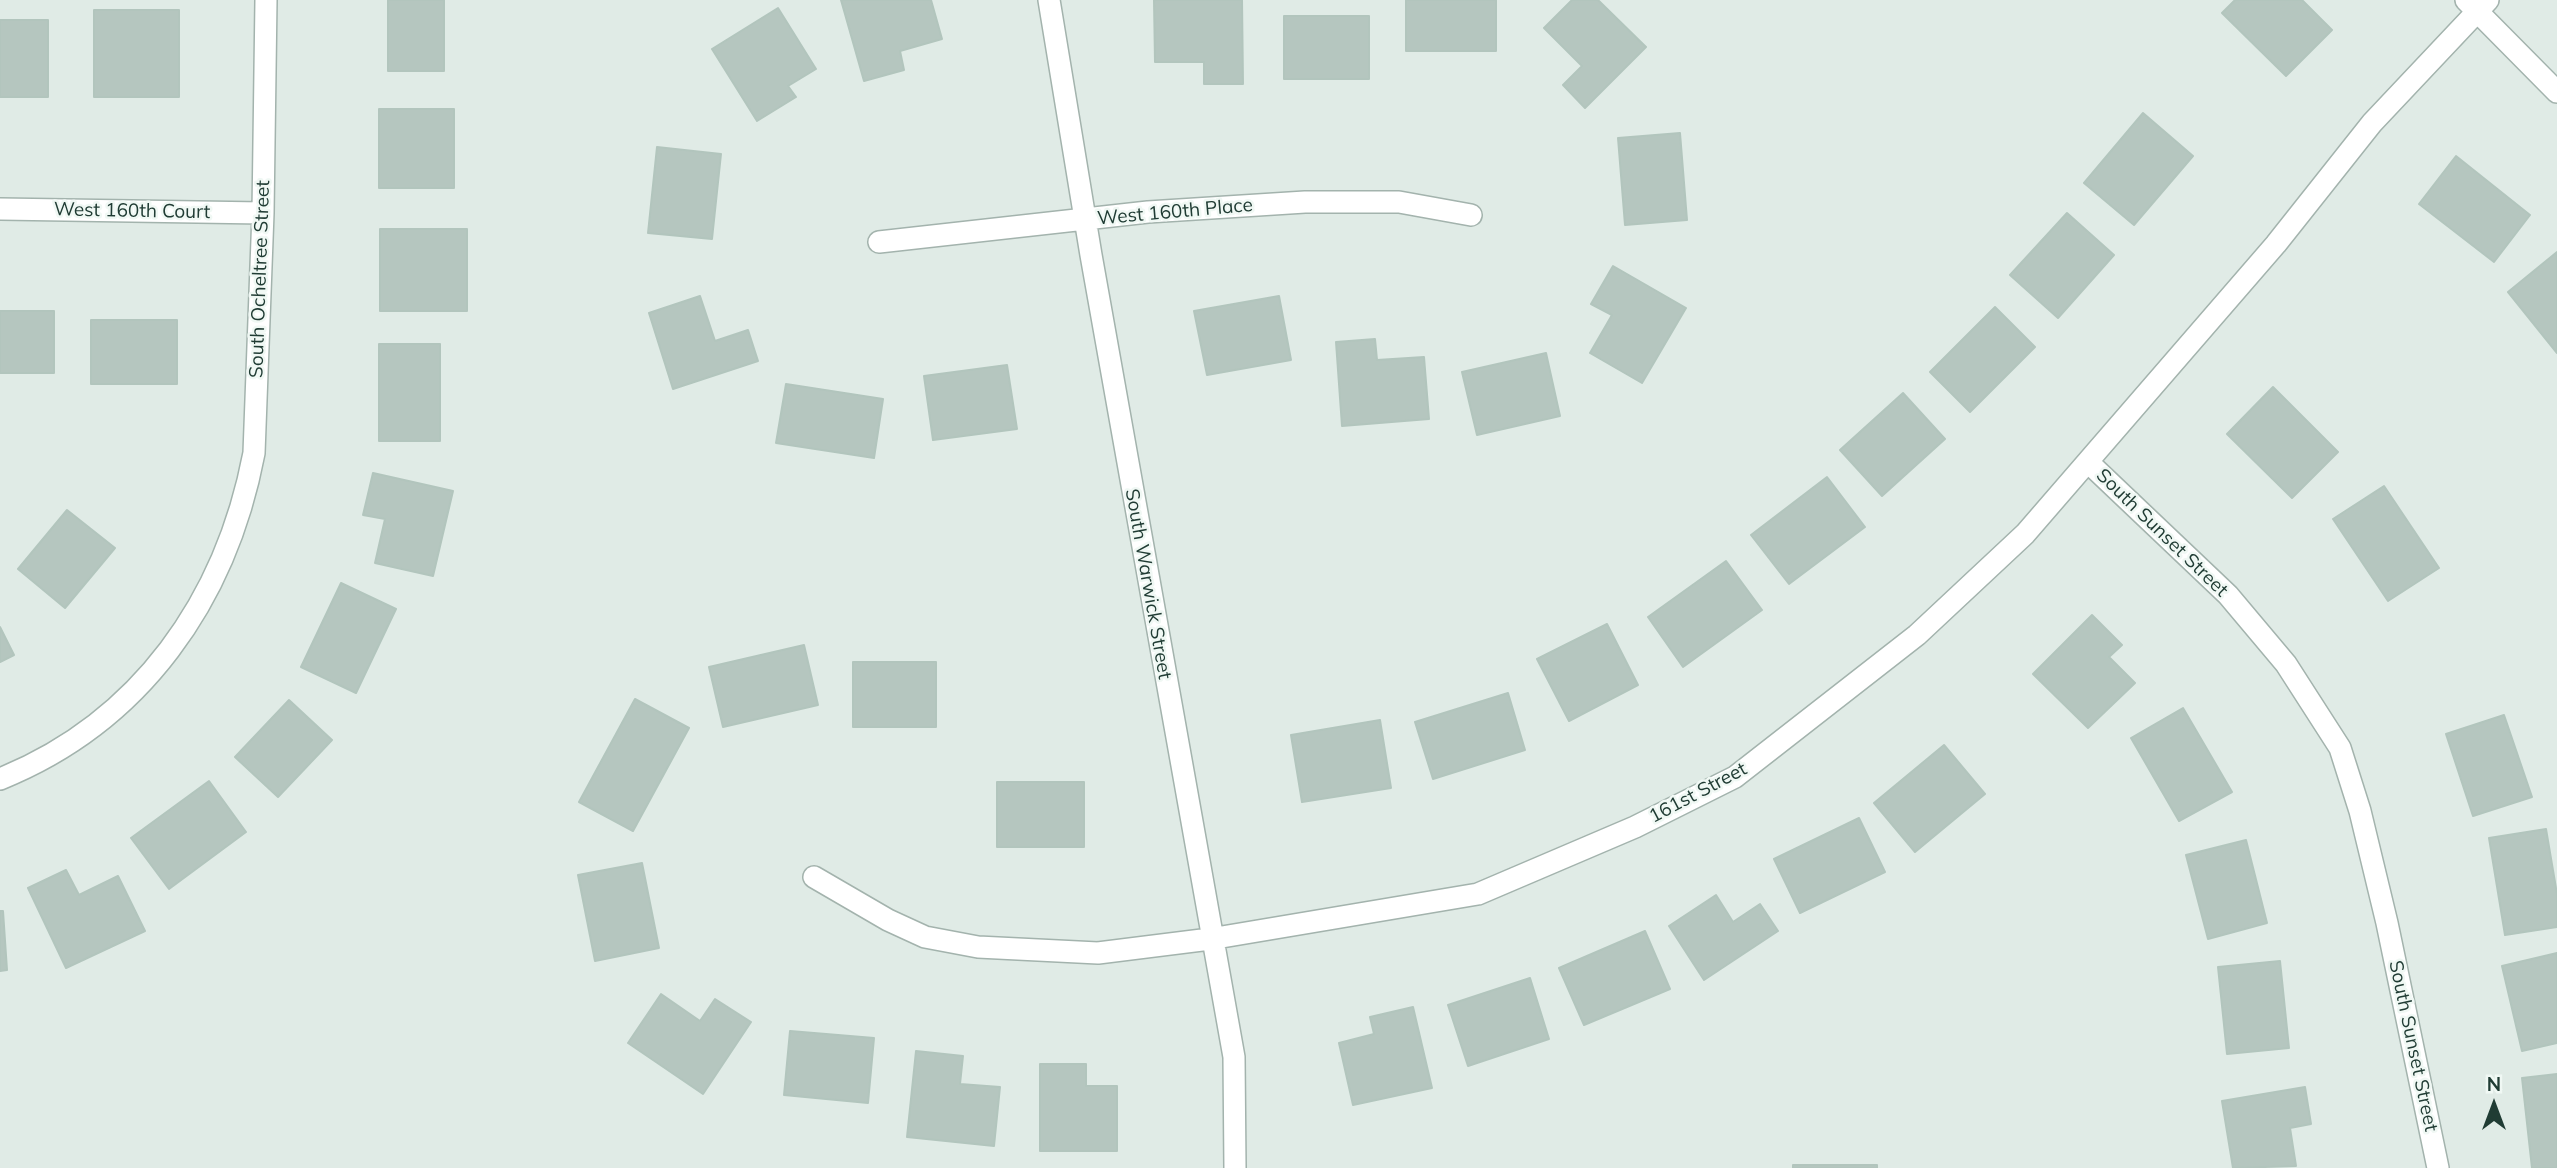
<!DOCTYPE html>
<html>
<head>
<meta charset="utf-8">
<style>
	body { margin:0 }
	#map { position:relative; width:2557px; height:1168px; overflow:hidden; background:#e0ebe6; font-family:Mulish,sans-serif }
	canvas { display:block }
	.north { position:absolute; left:2459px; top:1070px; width:70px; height:70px; -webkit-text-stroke:5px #f0f8f4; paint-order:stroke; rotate:0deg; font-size:19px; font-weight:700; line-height:28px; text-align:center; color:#203c34 }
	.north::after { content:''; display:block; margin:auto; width:24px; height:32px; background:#203c34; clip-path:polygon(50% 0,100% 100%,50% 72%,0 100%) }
</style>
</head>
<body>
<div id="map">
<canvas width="2557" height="1168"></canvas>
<div class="north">N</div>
</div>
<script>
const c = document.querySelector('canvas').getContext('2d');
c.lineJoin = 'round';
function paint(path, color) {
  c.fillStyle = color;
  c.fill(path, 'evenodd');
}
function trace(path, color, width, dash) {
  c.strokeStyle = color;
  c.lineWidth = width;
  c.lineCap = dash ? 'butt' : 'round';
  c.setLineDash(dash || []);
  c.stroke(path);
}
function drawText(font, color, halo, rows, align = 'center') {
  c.font = font + ' Mulish,sans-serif';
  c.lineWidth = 5;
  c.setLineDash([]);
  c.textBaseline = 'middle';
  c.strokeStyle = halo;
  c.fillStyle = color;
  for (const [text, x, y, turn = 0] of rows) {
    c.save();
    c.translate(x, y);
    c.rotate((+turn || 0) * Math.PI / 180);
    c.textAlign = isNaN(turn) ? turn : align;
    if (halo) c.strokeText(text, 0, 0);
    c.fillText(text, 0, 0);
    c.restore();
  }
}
const building = new Path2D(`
	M388,0h56v71h-56z
	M841,0h90l11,39 -42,12 4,19 -40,11z
	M1154,0h88l1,84h-39v-22h-49z
	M1406,0h90v51h-90z
	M1572,0h26l48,47 -61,61 -22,-23 19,-19 -38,-38z
	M2235,0h67l30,30 -46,46 -64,-63z
	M778,8l38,61 -28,17 8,11 -39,24 -45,-72z
	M94,10h85v87h-85z
	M1284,16h85v63h-85z
	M0,20h48v77h-48z
	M379,109h75v79h-75z
	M2143,113l50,43 -59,69 -50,-42z
	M1680,133l7,87 -62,5 -7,-87z
	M657,147l64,7 -9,85 -64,-6z
	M2456,156l74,59 -36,47 -75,-58z
	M2067,213l47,42 -56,63 -48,-43z
	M380,229h87v82h-87z
	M2557,252v101l-49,-61z
	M1613,266l73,42 -44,75 -52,-30 22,-38 -21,-11z
	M700,296l15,45 33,-11 10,31 -85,28 -24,-76z
	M1279,296l12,64 -84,15 -13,-64z
	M1995,307l40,40 -65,65 -40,-40z
	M0,311h54v62h-54z
	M91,320h86v64h-86z
	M1375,339l2,21 47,-3 5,62 -87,7 -6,-84z
	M379,344h61v97h-61z
	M1546,353l14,63 -83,19 -15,-63z
	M1007,365l10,64 -84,11 -9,-64z
	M786,384l97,15 -9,59 -98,-15z
	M2273,387l65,65 -46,46 -65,-64z
	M1903,393l42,46 -63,57 -42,-46z
	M373,473l80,18 -20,85 -58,-13 10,-44 -22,-4z
	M1827,477l38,50 -76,57 -38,-49z
	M2384,486l55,82 -51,33 -55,-82z
	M67,510l48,38 -50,60 -47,-39z
	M1726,561l36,49 -79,57 -35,-50z
	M341,583l55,26 -40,84 -55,-26z
	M2092,615l30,30 -13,12 26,26 -47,45 -55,-54z
	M1607,624l31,61 -69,36 -32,-62z
	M0,627l14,28 -14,7z
	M804,645l14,60 -95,22 -14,-60z
	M853,662h83v65h-83z
	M1508,693l17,57 -92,29 -18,-57z
	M635,699l54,29 -56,103 -54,-29z
	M289,700l43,40 -54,57 -43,-40z
	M2183,708l49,84 -53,29 -48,-83z
	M2504,715l28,82 -59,19 -27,-82z
	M1380,720l11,68 -89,14 -11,-67z
	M1944,745l41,49 -70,58 -41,-49z
	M209,781l37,51 -77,57 -38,-51z
	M997,782h87v65h-87z
	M1859,818l26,54 -85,41 -26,-54z
	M2546,829l11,65v33l-52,8 -16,-97z
	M2246,840l21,83 -59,16 -22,-84z
	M642,863l17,85 -64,13 -17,-86z
	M66,870l13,25 39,-19 27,55 -79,37 -38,-80z
	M1716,895l17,27 27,-18 18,27 -74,49 -35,-54z
	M0,911h3l4,59 -7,1z
	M1645,931l25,58 -86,36 -25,-57z
	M2557,953v90l-35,8 -20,-85z
	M2280,961l9,87 -62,6 -9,-87z
	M1530,978l19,61 -81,27 -20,-61z
	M661,994l39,27 15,-22 36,23 -48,72 -75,-51z
	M1413,1007l19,81 -79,17 -14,-62 35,-9 -4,-17z
	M790,1031l84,7 -6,65 -84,-8z
	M916,1051l47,5 -3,28 40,3 -6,59 -87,-9z
	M1040,1064h46v22h31v65h-77z
	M2557,1074v94h-25l-10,-90z
	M2305,1087l6,37 -21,4 6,38 -63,2 -11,-67z
	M1793,1165h84v3h-84z`);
const minor = new Path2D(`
	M1049,0l42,255 143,802 1,111
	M2466,0l91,92
	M0,209l263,4
	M879,242l269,-30 157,-10h94l72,13
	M2089,463l139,132 58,69 54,84 20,63 27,112 51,245
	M0,779c141,-57 226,-179 254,-326l9,-240 3,-213
	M814,877l74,43 37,17 53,10 120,6 112,-14 268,-45 157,-67 100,-50 182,-142 108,-101 251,-290 96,-121 116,-123`);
const streetNames = [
	["West 160th Court",132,211,1],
	["West 160th Place",1175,212,-5],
	["South Ocheltree Street",260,279,-88],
	["South Sunset Street",2162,533,44],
	["South Warwick Street",1148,584,80],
	["161st Street",1698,793,-28],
	["South Sunset Street",2413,1046,78]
];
paint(building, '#b5c6bf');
trace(building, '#b2c5bd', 2);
trace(minor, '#a3b3ad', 24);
trace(minor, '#fff', 21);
drawText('19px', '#203c34', '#f0f8f4', streetNames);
</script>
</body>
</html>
